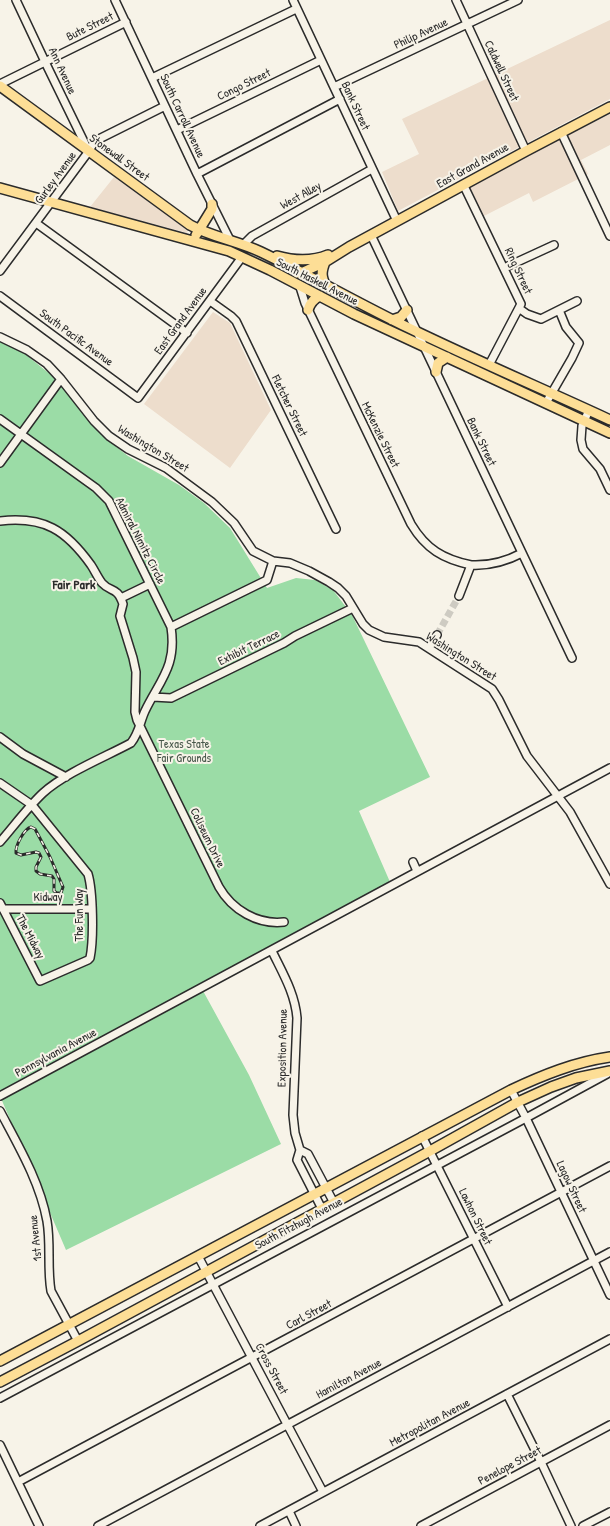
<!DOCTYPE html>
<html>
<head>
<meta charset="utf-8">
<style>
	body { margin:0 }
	canvas { display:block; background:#f7f3e8 }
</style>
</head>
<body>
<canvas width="610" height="1526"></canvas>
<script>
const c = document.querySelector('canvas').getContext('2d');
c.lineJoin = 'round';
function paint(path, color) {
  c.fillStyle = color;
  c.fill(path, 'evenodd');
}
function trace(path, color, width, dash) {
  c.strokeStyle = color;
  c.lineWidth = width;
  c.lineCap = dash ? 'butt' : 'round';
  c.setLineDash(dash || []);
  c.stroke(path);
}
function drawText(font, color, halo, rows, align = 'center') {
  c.font = font + ' "Patrick Hand",sans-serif';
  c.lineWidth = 4;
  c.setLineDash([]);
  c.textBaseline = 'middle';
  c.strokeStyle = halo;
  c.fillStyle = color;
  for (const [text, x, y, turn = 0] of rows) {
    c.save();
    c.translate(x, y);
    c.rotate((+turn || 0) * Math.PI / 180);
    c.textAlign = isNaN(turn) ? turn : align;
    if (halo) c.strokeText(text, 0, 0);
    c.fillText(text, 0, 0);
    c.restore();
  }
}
const built = new Path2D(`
	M610,20v79l-212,112 -16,-39 37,-18 -17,-35z
	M610,114v31l-29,15 7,14 -55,28 -4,-9 -45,23 -15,-31z
	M114,177l74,53 -1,3 -97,-26z
	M213,312l17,11 41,87 -41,58 -86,-64z`);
const green = new Path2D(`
	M0,340l25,14 30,24 50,60 23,18 51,29 25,18 26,25 37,60 29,-10 19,2 18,10 19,25 78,162 -71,34 31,71 -188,107 47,86 32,69 -215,106 -66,-154z`);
const minorTunnel = new Path2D(`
	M437,635l22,-39`);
const minor = new Path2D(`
	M16,0l32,68 40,82
	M115,0l82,174 33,66
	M293,0l104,221
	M456,0l70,151
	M152,78l144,-69
	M0,84l126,-62
	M334,87l184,-87
	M177,130l144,-70
	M561,132l49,104
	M197,174l143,-75
	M464,186l57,118 -32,61
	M36,223l151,110
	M371,235l201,423
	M244,244l8,-8 120,-67
	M504,268l50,-23
	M0,271l86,-116 9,-14 70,-35
	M300,287l5,16 106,221c15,25 32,35 60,41
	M0,296l138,102 104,-141
	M210,301l21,15 5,5 100,208
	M520,309l7,5 14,5 36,-18
	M0,337l27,13 20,14 14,15 33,42 15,15 19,13 38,19 46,34 22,21 19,28 20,10 17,2 19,8 20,11 9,6 8,8 17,28 6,6 15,7 35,5 73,47 7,11 28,56 43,56 40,72
	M546,403l26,-45 7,-15 -13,-16 -7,-17
	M589,410l-7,16 -1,14 2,9 17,20 10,21
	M0,419l96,69 13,13 62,126
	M0,463l61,-84
	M0,521c44,-5 66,9 91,44 4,6 7,13 11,18 9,10 15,3 21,21l-3,12 13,42 3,14 -1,40 2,8 82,167c13,23 39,38 65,35
	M459,596l12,-31c19,1 34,-3 51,-12
	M121,598l29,-14
	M429,648l8,-13
	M153,697l18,1 113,-55 11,-7 58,-28
	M0,737l23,17 43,23
	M0,783l32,22 56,69c5,17 6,65 2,84l-2,2 -48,21 -40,-78
	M0,842c14,-16 27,-34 43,-49 22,-20 62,-36 88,-50 8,-10 9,-21 14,-32 15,-31 32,-45 26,-84l96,-47 6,-19
	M413,862l4,9
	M3,909h89
	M272,951c10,21 23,42 25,67l-4,97 2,18 5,17 -3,10 25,49
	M511,1090l15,28 84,177
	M0,1096l610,-328
	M0,1111c18,34 40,71 47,110 4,23 0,47 4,70l27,50
	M422,1136l86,171
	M300,1150l8,4 26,49
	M198,1256l125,236
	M507,1394l34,68 30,64
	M0,1398l526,-280 81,-44
	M0,1445l39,81
	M18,1482l592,-316
	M289,1511l7,15
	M98,1526l512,-274
	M260,1526l350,-187
	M421,1526l189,-101
	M583,1526l27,-14`);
const major = new Path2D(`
	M0,86l190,139c22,12 48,16 71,27 50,24 98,52 148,76 66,32 134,61 201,92
	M0,188l229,63 41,19 84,44 256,119
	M196,235l16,-26v-5
	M277,256c18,5 34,6 51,-1
	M325,262c-4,10 -4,15 1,24
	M297,273h4l24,-11 24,-15 177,-96 84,-44
	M308,310c2,-7 5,-11 12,-14
	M392,320l9,-3 6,-7
	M436,372l2,-9 9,-6
	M0,1361l511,-271c32,-15 64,-28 99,-33
	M0,1382l78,-41 352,-190 88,-49 33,-15 25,-9 34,-7`);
const rail = new Path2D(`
	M31,827l4,2 15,28 13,30 -2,6h-4l-3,-2v-12l-2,-3 -12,-2 -4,-3v-4l5,-10 -2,-4 -3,-1 -15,3 -5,-2c-1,-7 8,-24 15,-26z`);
const streetNames = [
	["Bute Street",90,27,-26],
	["Philip Avenue",421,34,-25],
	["Ann Avenue",62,71,65],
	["Caldwell Street",501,71,65],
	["Congo Street",244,85,-26],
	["Bank Street",355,106,65],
	["South Carroll Avenue",182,116,65],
	["Stonewall Street",119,158,36],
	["East Grand Avenue",473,166,-29],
	["Gurley Avenue",56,178,-54],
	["West Alley",301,196,-29],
	["Ring Street",518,271,65],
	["South Haskell Avenue",317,282,27],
	["East Grand Avenue",181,321,-54],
	["South Pacific Avenue",76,338,36],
	["Fletcher Street",289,406,64],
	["McKenzie Street",380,435,64],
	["Bank Street",481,442,64],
	["Washington Street",153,449,31],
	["Admiral Nimitz Circle",140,541,63],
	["Exhibit Terrace",249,648,-26],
	["Washington Street",461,657,32],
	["Coliseum Drive",207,838,64],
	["Kidway",48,898],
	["The Fun Way",80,915,-90],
	["The Midway",30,937,62],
	["Exposition Avenue",283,1048,-89],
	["Pennsylvania Avenue",56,1053,-28],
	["Lagow Street",571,1187,65],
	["Lawhon Street",475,1217,64],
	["South Fitzhugh Avenue",299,1224,-28],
	["1st Avenue",36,1238,-96],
	["Carl Street",309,1315,-28],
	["Cross Street",271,1369,62],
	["Hamilton Avenue",349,1379,-28],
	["Metropolitan Avenue",430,1423,-28],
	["Penelope Street",510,1466,-28]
];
const parkNames = [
	["Texas State",184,745],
	["Fair Grounds",184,759]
];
const neighbourhoodNames = [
	["Fair Park",74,586]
];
paint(built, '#edddcc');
paint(green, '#9bdca6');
trace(minorTunnel, '#cecbc2', 7, [7, 3.5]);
trace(minor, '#2b2b2b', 10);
trace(major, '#2b2b2b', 12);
trace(minor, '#f7f3e8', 7);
trace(major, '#fdde96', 9);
trace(rail, '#2b2b2b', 3);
trace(rail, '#f7f3e8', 1.5, [4.5]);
drawText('12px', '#2b2b2b', '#f7f3e8', streetNames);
drawText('12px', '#47574a', '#f7f3e8', parkNames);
drawText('bold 13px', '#2b2b2b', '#f7f3e8', neighbourhoodNames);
</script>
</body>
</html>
